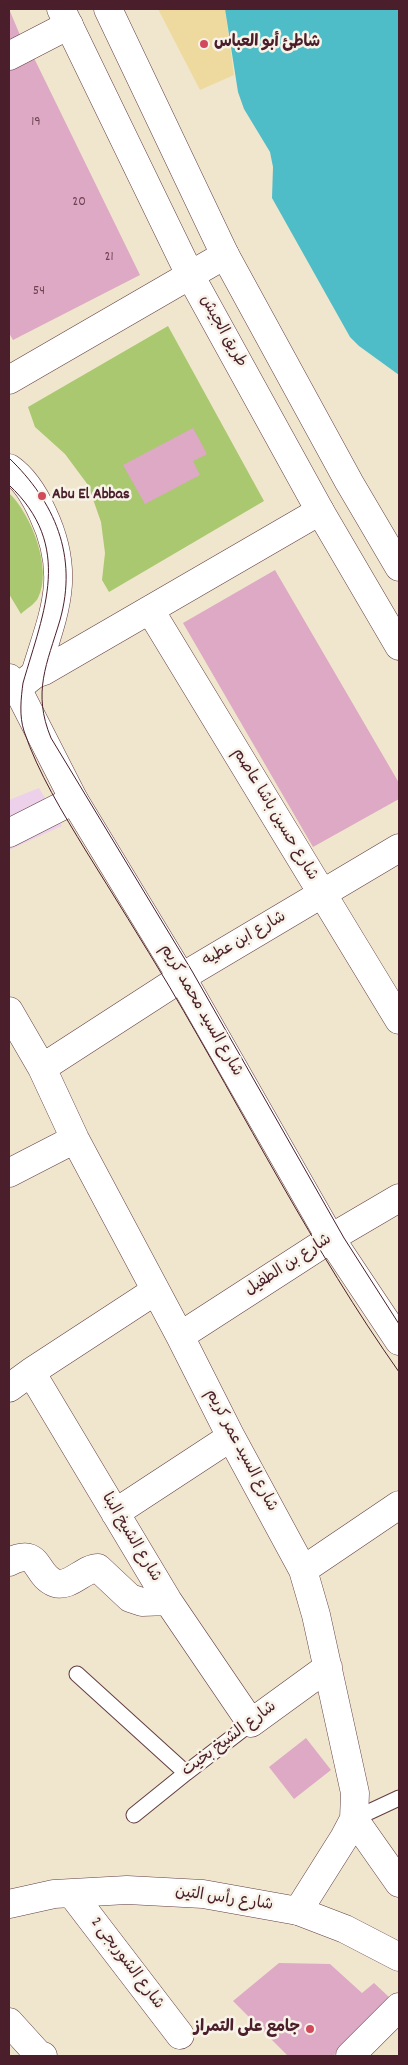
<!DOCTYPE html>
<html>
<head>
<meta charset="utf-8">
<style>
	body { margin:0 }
	#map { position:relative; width:408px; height:2065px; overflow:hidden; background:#f0e6cd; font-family:Dekko,sans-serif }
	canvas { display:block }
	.frame { position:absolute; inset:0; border:10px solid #4a1f2b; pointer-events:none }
</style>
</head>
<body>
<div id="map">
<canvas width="408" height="2065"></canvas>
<div class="frame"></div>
</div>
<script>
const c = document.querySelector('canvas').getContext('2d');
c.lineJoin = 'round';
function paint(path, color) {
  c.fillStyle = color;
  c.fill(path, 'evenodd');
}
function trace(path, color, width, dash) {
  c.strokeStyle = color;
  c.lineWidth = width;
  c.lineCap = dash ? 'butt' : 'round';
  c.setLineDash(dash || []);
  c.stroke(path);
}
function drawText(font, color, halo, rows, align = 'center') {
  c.font = font + ' Dekko,"Playpen Sans Arabic",sans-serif';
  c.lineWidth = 5;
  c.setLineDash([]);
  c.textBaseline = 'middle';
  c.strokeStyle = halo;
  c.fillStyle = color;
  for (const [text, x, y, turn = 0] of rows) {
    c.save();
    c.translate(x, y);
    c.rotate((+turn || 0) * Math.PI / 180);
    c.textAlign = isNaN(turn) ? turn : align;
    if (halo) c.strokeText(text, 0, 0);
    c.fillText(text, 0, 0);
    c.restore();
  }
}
const built = new Path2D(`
	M39,788l23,38 -53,24v-50z`);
const green = new Path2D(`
	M168,326l96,175 -155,91 -7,-12 3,-27 -4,-31 -13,-37 -23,-31 -30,-27 -7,-20z
	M9,493c22,21 44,76 29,105 -3,6 -12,11 -17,16l-12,-20z`);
const sand = new Path2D(`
	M158,9h67l9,66 -34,15z`);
const water = new Path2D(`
	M225,9h174v366l-40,-29 -9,-9 -78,-139 1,-31 -3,-15 -26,-43 -6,-17z`);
const building = new Path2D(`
	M9,9l11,26 -11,6z
	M34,58l106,217 -127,65 -4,-7v-263z
	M193,428l14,26 -14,7 7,14 -55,29 -22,-39z
	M275,570l124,213v16l-86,48 -130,-224z
	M306,1738l25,32 -37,29 -25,-32z
	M279,1963l51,1 32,29 12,-10 16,15 -57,58h-45l-55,-55z`);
const lane = new Path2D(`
	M77,1674l109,99
	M134,1815l52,-42 65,-50
	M354,1819l45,-21`);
const street = new Path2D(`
	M9,56l60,-31
	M9,380l216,-125
	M9,468c16,11 26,28 34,46 29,62 11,98 -8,160
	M150,610l249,410
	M16,689l19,-15 9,-3 276,-160
	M9,833l65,-33
	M9,1011l33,57 33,71 105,197 51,101 72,133 13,45 39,178 -1,26 -10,19 -46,73
	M42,1068l150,-97 207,-123
	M9,1173l66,-34
	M180,1336l161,-104 58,-34
	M31,1372l124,-81
	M9,1388l22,-16 137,229 83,122 77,-56
	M115,1513l116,-76
	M9,1562c32,-16 25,13 46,21 15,5 29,-15 43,-15l32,30 12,4 26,-1
	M303,1570l96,-65
	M354,1819l45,64
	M72,1894l108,141
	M9,2022l29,32 5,2
	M350,2056l49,-49`);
const secondary = new Path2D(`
	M9,678l12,18 53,104 108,178 149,261 68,102
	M9,1904l45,-10 73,-4 76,4 95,17 47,18 54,28`);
const highway = new Path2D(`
	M61,9l129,266 130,236 79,135
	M108,9l117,246 124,227 50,85`);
const tram = new Path2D(`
	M9,458c46,44 69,98 51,162 -13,44 -28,72 -9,118l141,233 152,267 55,86
	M9,485c65,61 35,125 14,198 -2,15 -4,33 1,48 14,42 39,82 62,120 28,45 56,90 83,135 76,129 144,264 230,386`);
const markers = [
	[204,44,5,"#d1495b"],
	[42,496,5,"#d1495b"],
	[310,2029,5,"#d1495b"]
];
const numberNames = [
	["19",36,123],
	["20",79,203],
	["21",109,258],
	["54",39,292]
];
const poiNames = [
	["شاطئ أبو العباس",214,44],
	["Abu El Abbas",52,496],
	["جامع على التمراز",300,2029,"right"]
];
const streetNames = [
	["طريق الجيش",222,332,61],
	["شارع حسين باشا عاصم",274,815,59],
	["شارع ابن عطيه",245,940,-30],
	["شارع السيد محمد كريم",200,1011,60],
	["شارع بن الطفيل",289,1266,-33],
	["شارع السيد عمر كريم",240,1451,62],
	["شارع الشيخ البنا",130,1538,59],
	["شارع الشيخ بخيت",230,1740,-37],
	["شارع رأس التين",224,1900,8],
	["شارع الشوربجى 2",126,1964,53]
];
paint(built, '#edd0e9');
paint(green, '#aac86f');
paint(sand, '#eeda9e');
paint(water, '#4fbdc7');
paint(building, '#dda9c5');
trace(lane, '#633d43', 17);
trace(street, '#633d43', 29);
trace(secondary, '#633d43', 29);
trace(highway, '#633d43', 29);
trace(lane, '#fff', 15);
trace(street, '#fff', 28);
trace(secondary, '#fff', 28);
trace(highway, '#fff', 28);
trace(tram, '#4a1f2b', 1);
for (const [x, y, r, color] of markers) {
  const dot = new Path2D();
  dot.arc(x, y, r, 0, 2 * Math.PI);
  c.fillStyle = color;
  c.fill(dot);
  trace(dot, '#f7f3e8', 2);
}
drawText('14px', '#6f4252', null, numberNames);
drawText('bold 16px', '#4a1f2b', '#f7f3e8', poiNames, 'left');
drawText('16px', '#4a1f2b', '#f7f3e8', streetNames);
</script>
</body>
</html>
